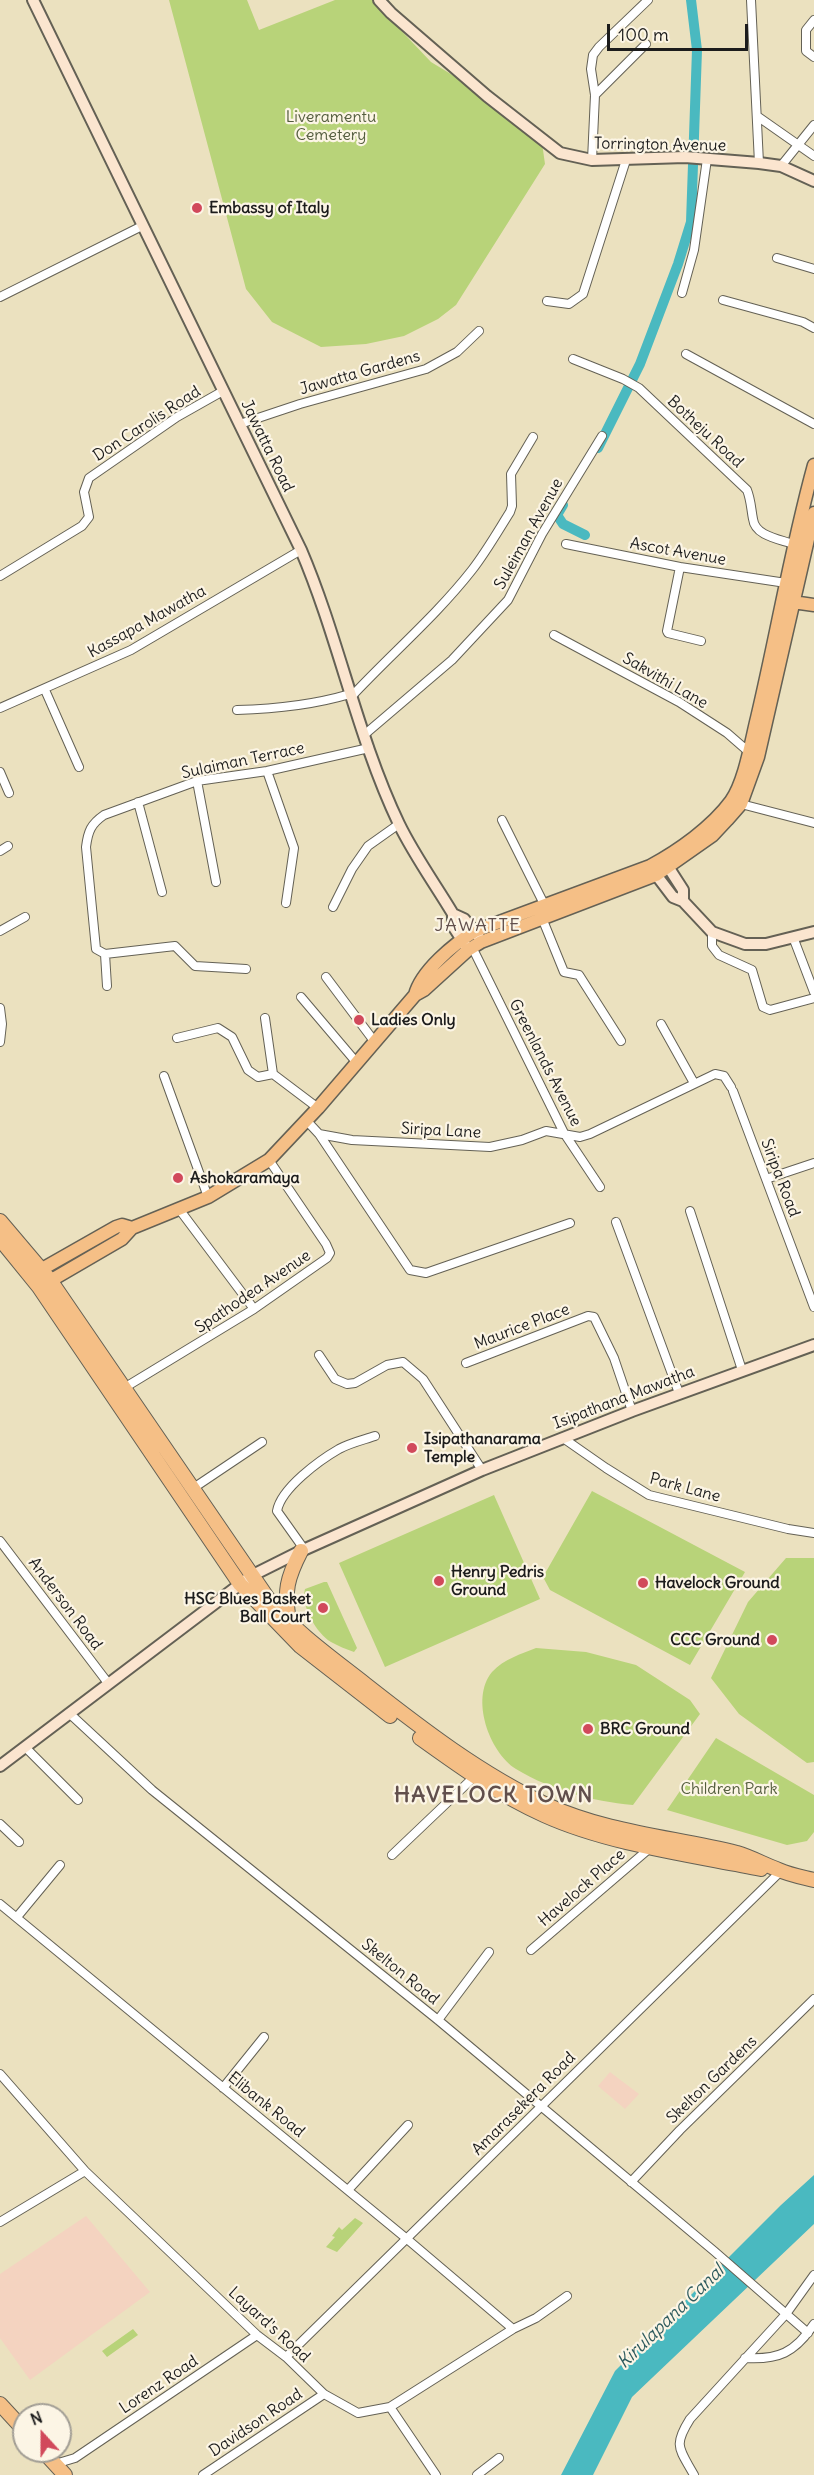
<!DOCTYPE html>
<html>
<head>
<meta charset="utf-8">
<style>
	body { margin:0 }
	#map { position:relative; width:814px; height:2475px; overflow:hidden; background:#ebe1bf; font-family:Delius,sans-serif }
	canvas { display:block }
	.north { position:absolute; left:12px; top:2403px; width:60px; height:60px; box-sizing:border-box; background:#fcf5e5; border:2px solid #a29e95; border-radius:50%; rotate:339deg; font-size:16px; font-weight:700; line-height:24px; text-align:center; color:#1c1c1c }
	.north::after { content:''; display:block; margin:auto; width:21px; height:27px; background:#d1495b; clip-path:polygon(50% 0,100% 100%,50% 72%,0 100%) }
	.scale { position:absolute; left:607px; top:24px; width:141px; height:27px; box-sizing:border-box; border:3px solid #1c1c1c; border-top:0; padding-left:8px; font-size:18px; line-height:21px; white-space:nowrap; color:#1c1c1c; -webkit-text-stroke:4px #fcf5e5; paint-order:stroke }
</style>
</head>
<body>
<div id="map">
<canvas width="814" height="2475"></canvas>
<div class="north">N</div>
<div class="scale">100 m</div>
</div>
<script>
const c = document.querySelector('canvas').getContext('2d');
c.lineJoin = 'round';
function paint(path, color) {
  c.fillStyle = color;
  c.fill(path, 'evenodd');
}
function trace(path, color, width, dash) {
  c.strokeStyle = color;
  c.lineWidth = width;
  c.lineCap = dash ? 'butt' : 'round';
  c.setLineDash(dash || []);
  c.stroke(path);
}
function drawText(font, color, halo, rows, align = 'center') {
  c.font = font + ' Delius,sans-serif';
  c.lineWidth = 4.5;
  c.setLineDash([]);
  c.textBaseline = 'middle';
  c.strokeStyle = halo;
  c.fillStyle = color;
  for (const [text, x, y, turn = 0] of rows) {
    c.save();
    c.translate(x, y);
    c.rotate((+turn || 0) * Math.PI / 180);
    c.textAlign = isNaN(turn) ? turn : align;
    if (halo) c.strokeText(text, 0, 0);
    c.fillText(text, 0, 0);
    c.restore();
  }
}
const built = new Path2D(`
	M610,2072l29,22 -14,15 -27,-23z
	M86,2216l64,76 -120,88 -30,-42v-64z`);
const green = new Path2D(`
	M169,0h78l12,30 76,-30h37l59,62 56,34 18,21 37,26 3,21 -89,141 -18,14 -34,17 -38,8 -45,3 -49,-25 -26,-33z
	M592,1491l153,81 -55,93 -140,-75 -7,-13z
	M494,1495l46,104 -155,68 -46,-104z
	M786,1558h28v204l-7,1 -68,-49 -28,-36 37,-76z
	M324,1582h3l30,66 -3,4c-8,-3 -16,-6 -23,-10 -14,-8 -31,-37 -26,-53z
	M536,1648l50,4 50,13 54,35 10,14 -67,91c-42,-4 -80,-14 -117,-36 -27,-17 -46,-71 -24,-97 12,-13 29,-18 44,-24z
	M716,1738l98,57v37l-7,9 -20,4 -120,-35z
	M355,2218l8,5 -26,29 -11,-5 9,-10 -3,-1 7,-9 3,3z
	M133,2329l5,6 -31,22 -5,-6z`);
const water = new Path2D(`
	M814,2175v49l-182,173 -39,78h-32l54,-104 166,-166z`);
const canal = new Path2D(`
	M598,448l42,-84 38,-100 13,-42 6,-172 -6,-50
	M563,505l-6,10 6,9 22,11`);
const street = new Path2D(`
	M751,0l8,163
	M814,20l-8,10v21l8,6
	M595,95l51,-51
	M757,116l57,40
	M592,160l3,-65 -4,-26 2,-14 6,-8 49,-47
	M781,166l33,-41
	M777,258l37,11
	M682,293l12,-43 13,-91
	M0,297l142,-71
	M723,300l80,22 11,6
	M547,301l22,3 14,-10 43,-134
	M686,354l128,70
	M573,359l50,20 16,9 108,102c4,10 4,19 6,29 2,17 26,20 40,25
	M240,424l60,-20 126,-35 31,-17 22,-21
	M566,544l114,23 106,16
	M680,567l-13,64 1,2 33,8
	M0,576l82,-50 7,-9 -5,-25 5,-14 88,-61 46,-26
	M554,635l125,67 48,31 23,20
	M45,690l34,77
	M351,697c40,-43 85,-81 121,-127 14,-18 26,-39 38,-58l2,-6 -1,-32 22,-37
	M0,708l131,-58 170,-100
	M237,710c38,-1 76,-5 113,-16
	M364,735l88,-75 56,-60 34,-66 60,-98
	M267,771l27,77 -8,55
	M0,772l9,21
	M197,781l19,101
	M138,802l24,90
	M741,804l73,19
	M502,820l43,86
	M0,851l8,-5
	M333,907l19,-38 16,-23 31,-22
	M542,918l22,54 15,3 42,66
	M0,931l25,-14
	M712,932v14l7,9 33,15 11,37 7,3 44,-12
	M793,937l21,55
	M472,947l92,186 36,54
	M105,954l2,32
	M246,969l-51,-3 -20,-20 -70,8 -9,-5 -10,-102c2,-16 5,-23 18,-32l93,-34 70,-10 102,-23
	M326,977l48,64
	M301,997l56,66
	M0,1008l2,16 -2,18
	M265,1018l8,56
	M661,1024l33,59
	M177,1038l41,-10 14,9 16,33 10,7 15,-3 45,34
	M164,1076l44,121
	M733,1091l81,216
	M306,1120l13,14 33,6 138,7 32,-7 24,-9 34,6 10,-3 125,-60 9,2 7,11
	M319,1134l91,136 16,3 144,-50
	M766,1179l48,-16
	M179,1209l75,100
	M690,1211l52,159
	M616,1222l63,171
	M319,1355l16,24 12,5 8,-1 32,-18 16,-3 20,17 59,91
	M466,1363l122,-47 6,1 20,41 18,53
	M124,1388l130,-79 73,-51 3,-5 -4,-9 -57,-84
	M563,1438l43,30 43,27 139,34 26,4
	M192,1489l70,-47
	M0,1541l108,142
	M304,1549l-27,-38c4,-23 43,-51 62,-62 11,-6 24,-9 36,-13
	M69,1713l83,77 286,230 276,231 94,82
	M25,1747l53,53
	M0,1824l19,18
	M392,1855l83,-79
	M0,1904l407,335 106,90
	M17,1917l43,-52
	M531,1950l119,-102
	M438,2020l51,-68
	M0,2074l85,97 172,164 29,22 38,37 34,19 32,-6 123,-78 23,-11 31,-22
	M223,2088l41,-51
	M631,2182l49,-52 134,-131
	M348,2190l60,-65
	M0,2222l85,-51
	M286,2357l495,-486
	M745,2358c33,2 50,-5 69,-34
	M390,2407l46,68
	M55,2464l20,-6 182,-123
	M203,2475l121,-81
	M477,2475l22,-17
	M694,2475c-15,-27 -21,-29 -4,-56l96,-105 28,-39`);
const secondary = new Path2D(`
	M33,0l268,550c38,89 56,186 98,274 15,31 36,60 54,90v12l13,20
	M379,0l12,13 96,83 73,57 32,7 93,-3 74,6 22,3 33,15
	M665,862l18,28v11
	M651,868l22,29 10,4 29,31 33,12h21l48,-12
	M453,914l11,5 15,18
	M0,1766l251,-190 50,-25 181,-81 150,-59 182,-66`);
const primary = new Path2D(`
	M786,601l28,4
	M415,995c6,-24 39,-51 60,-64l175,-65c28,-15 62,-39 81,-65 14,-20 20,-59 26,-83 20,-84 34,-170 57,-253
	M35,1273l81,-46 6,-2 10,3
	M43,1285l79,-46 10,-11 76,-31 61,-37 49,-52 97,-113 9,-5 44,-40 13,-8 175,-67 57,-40 14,-15 14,-16 17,-47 56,-244`);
const highway = new Path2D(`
	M0,1221l50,59 219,320c27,33 63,58 96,84 56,44 117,91 182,121 62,28 125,32 190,48 14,4 28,12 42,17 11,5 23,7 35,10
	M0,1239l39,48 201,297 60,62 90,70
	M289,1621c-5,-30 -2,-43 12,-70
	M420,1738c39,28 79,57 124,77 64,29 148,40 217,54
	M0,2404l24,26
	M43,2451l22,24`);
const markers = [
	[197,208,6,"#d1495b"],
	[359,1020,6,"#d1495b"],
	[178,1178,6,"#d1495b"],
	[412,1448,6,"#d1495b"],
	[439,1581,6,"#d1495b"],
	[643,1583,6,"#d1495b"],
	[323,1608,6,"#d1495b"],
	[772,1640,6,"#d1495b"],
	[588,1729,6,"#d1495b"]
];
const parkNames = [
	["Liveramentu",331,117],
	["Cemetery",331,135],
	["Children Park",729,1789]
];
const streetNames = [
	["Torrington Avenue",660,145,1],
	["Jawatta Gardens",360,373,-16],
	["Don Carolis Road",147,424,-33],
	["Botheju Road",705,432,43],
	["Jawatta Road",267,446,64],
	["Suleiman Avenue",529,534,-61],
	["Ascot Avenue",678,552,10],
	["Kassapa Mawatha",147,622,-29],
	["Sakvithi Lane",665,681,30],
	["Sulaiman Terrace",243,761,-12],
	["Greenlands Avenue",545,1063,63],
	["Siripa Lane",441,1131,3],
	["Siripa Road",780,1178,69],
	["Spathodea Avenue",253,1292,-34],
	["Maurice Place",522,1327,-21],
	["Isipathana Mawatha",624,1398,-21],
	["Park Lane",685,1488,15],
	["Anderson Road",65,1604,53],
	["Havelock Place",582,1888,-41],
	["Skelton Road",400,1972,39],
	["Skelton Gardens",712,2080,-44],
	["Amarasekera Road",524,2104,-45],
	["Elibank Road",266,2105,39],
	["Layard's Road",269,2325,42],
	["Lorenz Road",159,2385,-34],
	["Davidson Road",256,2423,-34]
];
const poiNames = [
	["Embassy of Italy",209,208],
	["Ladies Only",371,1020],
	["Ashokaramaya",190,1178],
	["Isipathanarama",424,1439],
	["Temple",424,1457],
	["Henry Pedris",451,1572],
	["Ground",451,1590],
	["Havelock Ground",655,1583],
	["HSC Blues Basket",311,1599,"right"],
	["Ball Court",311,1617,"right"],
	["CCC Ground",760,1640,"right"],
	["BRC Ground",600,1729]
];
const neighbourhoodNames = [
	["JAWATTE",478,926]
];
const waterNames = [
	["Kirulapana Canal",671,2317,-44]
];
const districtNames = [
	["HAVELOCK TOWN",494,1796]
];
paint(built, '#f4d3c0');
paint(green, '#b8d379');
paint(water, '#4ab9c0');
trace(canal, '#4ab9c0', 10);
trace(street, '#646155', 10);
trace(secondary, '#646155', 14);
trace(primary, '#646155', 15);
trace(highway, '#646155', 16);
trace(street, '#fff', 8);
trace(secondary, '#fbe5cf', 10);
trace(primary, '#f5bf86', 12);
trace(highway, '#f5bf86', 14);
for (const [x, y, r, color] of markers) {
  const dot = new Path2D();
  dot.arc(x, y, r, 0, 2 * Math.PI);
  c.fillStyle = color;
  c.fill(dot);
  trace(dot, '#fcf5e5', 2);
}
drawText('16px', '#535c3d', '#fcf5e5', parkNames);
drawText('16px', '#1c1c1c', '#fcf5e5', streetNames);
drawText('bold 16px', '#1c1c1c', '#fcf5e5', poiNames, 'left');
c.letterSpacing = '1.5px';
drawText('18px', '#614f4c', '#fcf5e5', neighbourhoodNames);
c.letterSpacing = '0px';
drawText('italic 18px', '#2e5b5e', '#fcf5e5', waterNames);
c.letterSpacing = '1.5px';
drawText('bold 22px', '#614f4c', '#fcf5e5', districtNames);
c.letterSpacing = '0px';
</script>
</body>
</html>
